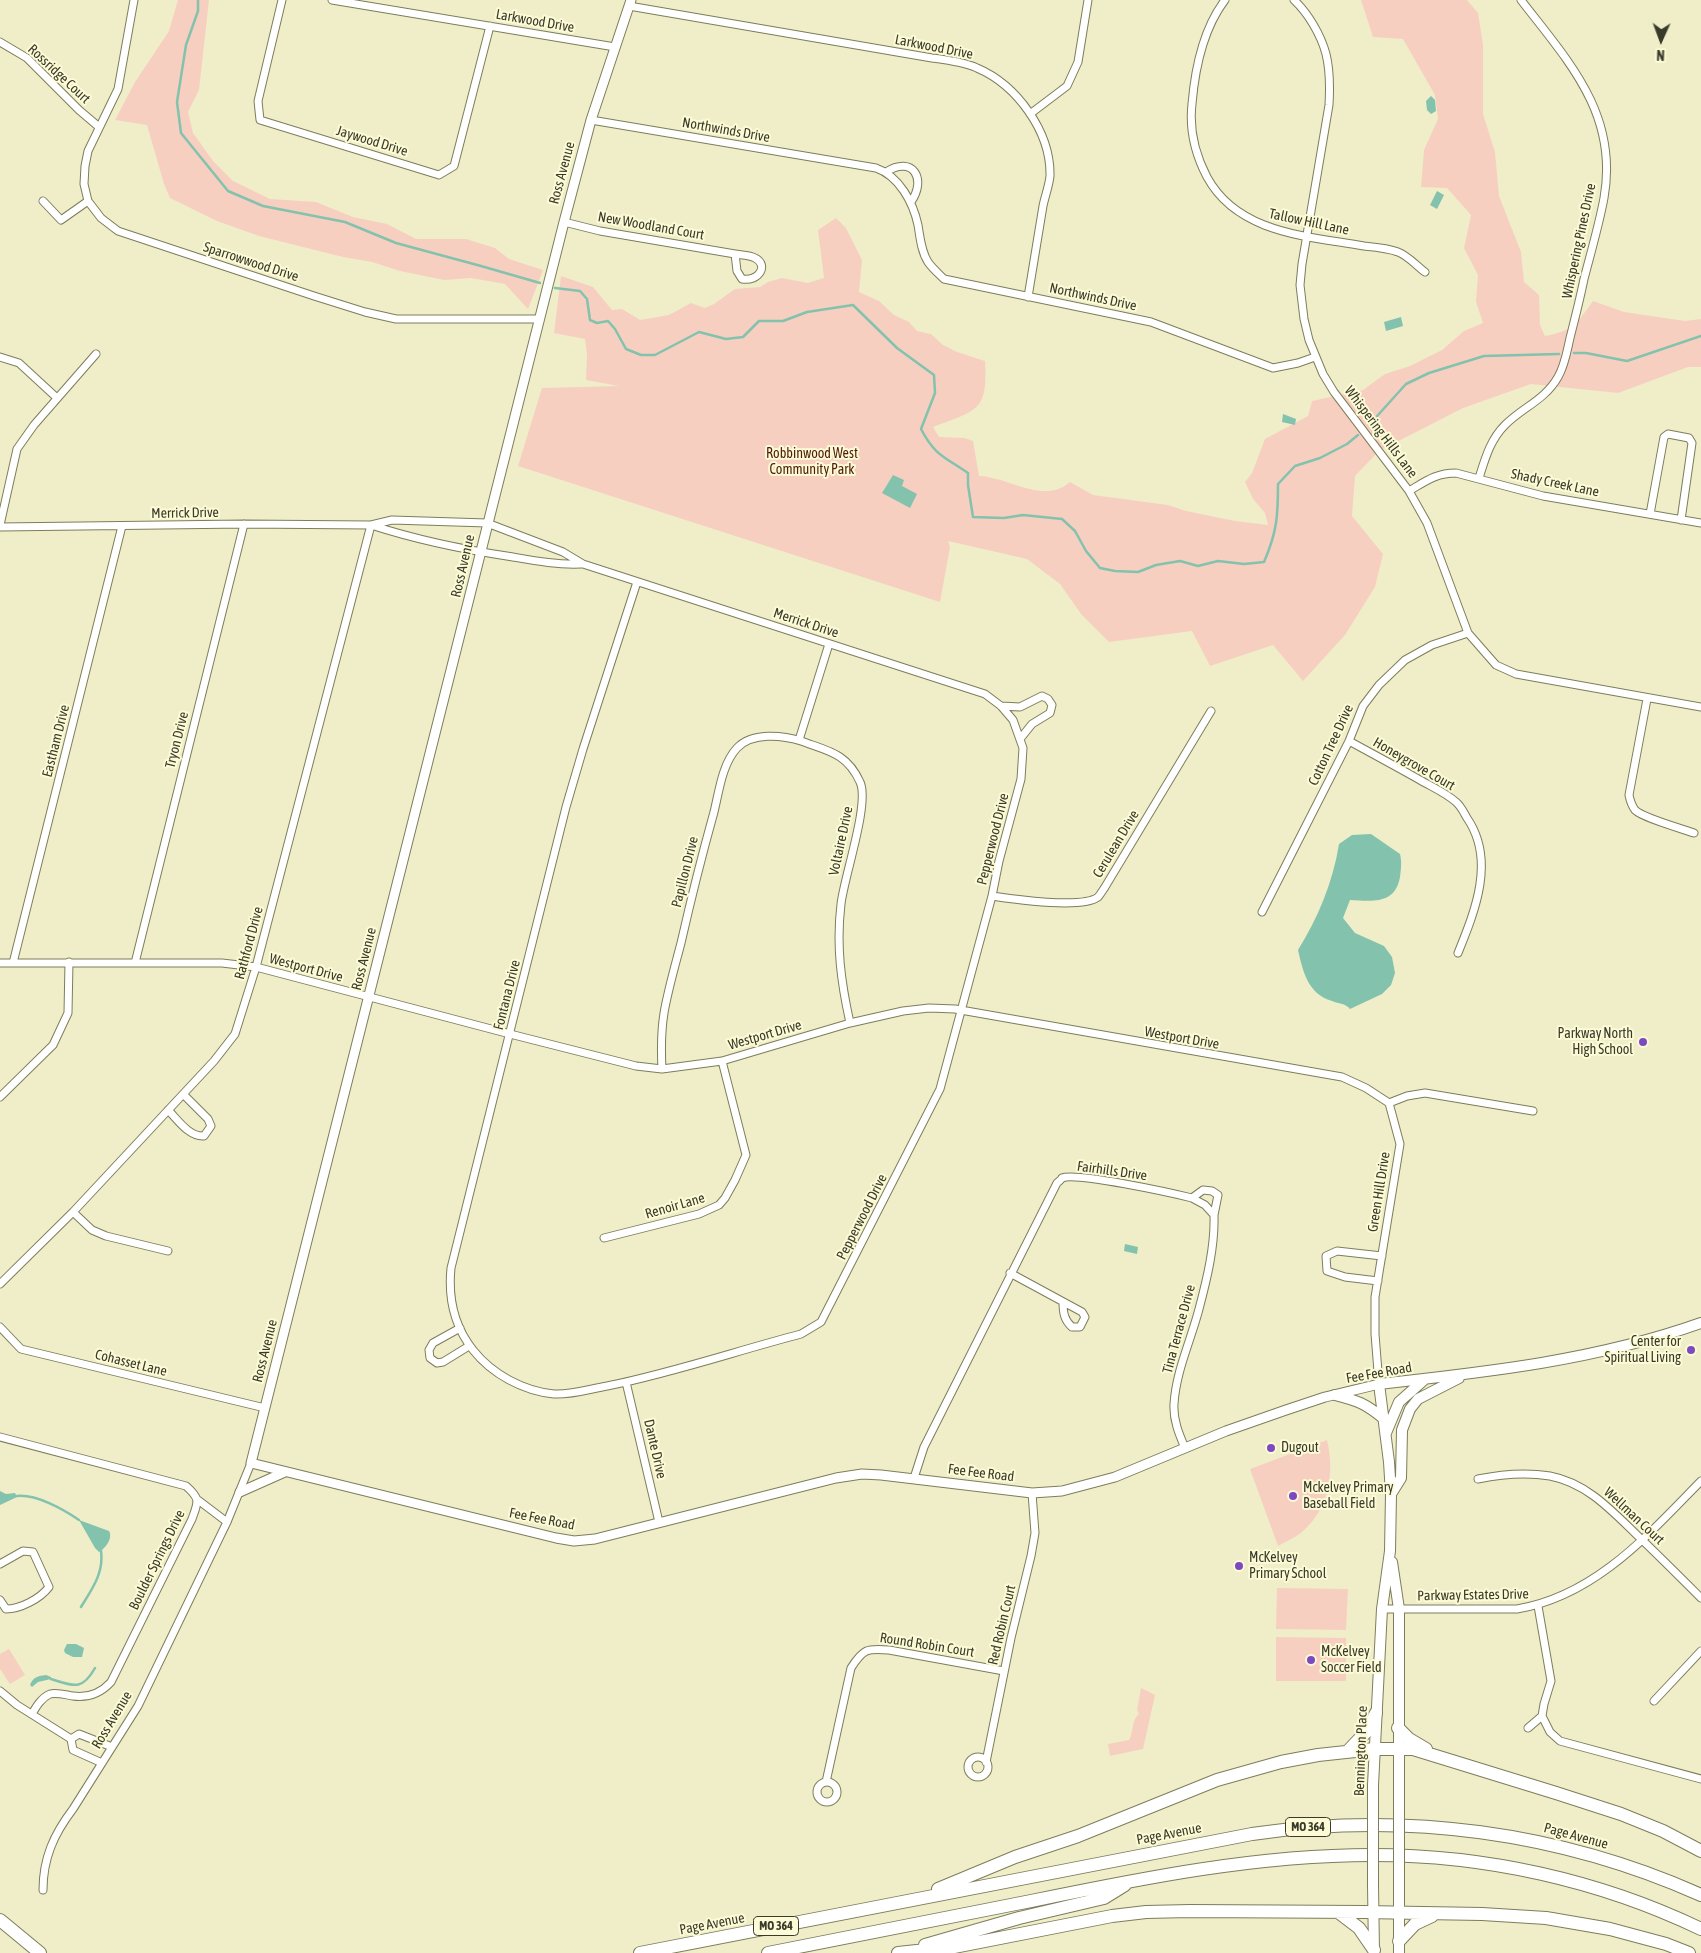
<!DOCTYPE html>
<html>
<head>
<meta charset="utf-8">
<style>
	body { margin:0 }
	#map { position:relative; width:1701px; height:1953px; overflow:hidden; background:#efeec9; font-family:"Asap Condensed",sans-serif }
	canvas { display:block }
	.north { position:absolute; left:1636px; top:15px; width:50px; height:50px; -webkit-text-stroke:4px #fcfbd6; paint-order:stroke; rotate:182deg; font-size:14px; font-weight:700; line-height:20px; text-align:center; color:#3a3a2b }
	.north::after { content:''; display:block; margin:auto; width:18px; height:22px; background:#3a3a2b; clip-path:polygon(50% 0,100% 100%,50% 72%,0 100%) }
</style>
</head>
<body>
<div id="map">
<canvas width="1701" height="1953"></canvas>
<div class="north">N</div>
</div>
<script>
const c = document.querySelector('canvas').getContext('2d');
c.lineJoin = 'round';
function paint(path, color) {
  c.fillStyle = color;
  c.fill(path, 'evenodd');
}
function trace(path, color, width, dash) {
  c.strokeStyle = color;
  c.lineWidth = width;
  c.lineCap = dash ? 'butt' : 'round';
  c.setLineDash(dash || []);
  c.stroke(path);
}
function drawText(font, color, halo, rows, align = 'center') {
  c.font = font + ' "Asap Condensed",sans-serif';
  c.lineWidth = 4;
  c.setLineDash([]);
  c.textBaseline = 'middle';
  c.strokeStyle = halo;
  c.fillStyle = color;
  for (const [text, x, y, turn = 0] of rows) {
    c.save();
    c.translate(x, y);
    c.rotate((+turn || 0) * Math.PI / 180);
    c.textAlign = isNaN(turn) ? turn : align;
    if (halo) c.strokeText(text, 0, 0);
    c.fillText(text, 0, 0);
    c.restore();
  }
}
const green = new Path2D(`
	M178,0h31l-10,90 -11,22 5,21 20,28 20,20 37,18 46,3 37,15 34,7 29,15h50l29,9 14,11 34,11 -15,39 -23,-25 -34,-6 -27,2 -44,-9 -28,-9 -29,-5 -84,-21 -42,-15 -47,-23 -6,-14 -17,-59 -32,-5 20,-38 34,-51z
	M1361,0h106l11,13 5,32v69l12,38 4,44 22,56 3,30 15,13 1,30 5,11c30,-6 30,-11 48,-35l31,11 61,9 16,-2v48h-13l-70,26 -87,-9 -68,24 -84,43 -24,25 -3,40 31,38 -8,33 -30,48 -42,46 -30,-36 -63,21 -18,-35 -83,11 -28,-28 -21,-30 -33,-25 -79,-18 2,6 -10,55 -422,-136 24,-78 77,-2 -33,-6 1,-25 -2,-16 -31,-6 7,-57 32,11 19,23 10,-1 18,11 29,-5 22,-12 14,5 9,-4 21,-15 25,-2 8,-5 14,-4 26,5 16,-5 -6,-48 18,-12 10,10 16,32 -3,32 20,9 15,14 15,7 8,9 14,3 12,11 14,7 28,9c3,51 -8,49 -52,66l6,10 26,1 8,3 6,35c30,1 65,29 91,6l23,13 75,10 18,6 49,10 33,4 -3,-12 -12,-14 -8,-17 7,-9 13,-34 43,-23 4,-15 51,-11 22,-16 25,-8 32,-16 22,-19 19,-8 -7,-21 2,-27 -14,-27 7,-33 -24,-27 -26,-1 3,-37 14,-31 -3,-24 -32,-56 -30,-2z
	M1327,1440c8,33 2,69 -25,92 -7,6 -16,9 -24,14l-28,-77z
	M1277,1588l71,1 -2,41 -70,-1z
	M1276,1637l70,1v43h-70z
	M9,1649l16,26 -15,9 -10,-15v-15z
	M1141,1688l14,7 -12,54 -33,7 -2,-12 21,-4c5,-8 2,-20 10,-26l-2,-4z`);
const water = new Path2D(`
	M1431,96l4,4 1,11 -5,3 -4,-4 -1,-9z
	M1437,191l7,4 -7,14 -7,-4z
	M1401,317l2,9 -17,5 -2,-9z
	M1283,414l13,5 -1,6 -13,-3z
	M893,475l11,5 -2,6 15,8 -7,14 -28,-15z
	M1371,834l29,20c2,8 1,15 0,23 -5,28 -28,24 -50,23l-7,18 12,15 29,13 8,11 3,16 -4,12 -9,9 -32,15c-5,-6 -11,-5 -18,-8 -24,-7 -29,-29 -34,-51 20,-32 35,-68 41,-106l13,-9z
	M1125,1244l13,3 -1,7 -13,-3z
	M0,1491l6,3 9,-1 2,4 -17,8z
	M79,1520l30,11c4,7 -3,17 -10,21l-4,-4z
	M67,1644h9l8,4 -2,9h-9l-8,-4 -1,-3z
	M46,1675l5,2v2l-13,3 -6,5 -2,-2c3,-8 8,-9 16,-10z`);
const stream = new Path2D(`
	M198,0v11l-12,34 -9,57 4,31 47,58 35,15 82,16 51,21 85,23 59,17
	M555,288l25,3 7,8 3,21 7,3 11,-2 7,8 11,20 15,6h14l44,-23 27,7 17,-2 16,-16h24l24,-9 46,-7 44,43 37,27 1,18 -14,36c14,27 24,28 47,44v12l5,32 31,1 19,-3 39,4 13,12 11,20 14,17 15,3 23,1 18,-7 24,-4 18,5 20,-5 26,3 20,-2c13,-30 14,-46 14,-78l17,-18 25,-8 27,-14 11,-9
	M1574,353h12l41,8 74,-25
	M1369,425l37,-41 23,-11 55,-17 75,-2
	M17,1496c19,-2 46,13 62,24
	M81,1607c11,-18 23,-34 20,-56
	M51,1679c23,7 31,12 44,-11`);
const minor = new Path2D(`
	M134,0l-16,89 -30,62 -3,15 -1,18 4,17 13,17 17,13 196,65 51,16 31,7h143
	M282,0l-24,101 2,19 179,55 15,-9 36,-140
	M332,0l283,47
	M1225,0c-22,29 -30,68 -33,104 -3,26 3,50 15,73 31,57 101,59 157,69 11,1 24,2 34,6 9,3 19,14 27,20
	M1294,0c14,13 27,35 32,54 4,16 4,34 3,51l-27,159 -2,21 4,34 5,21 14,34 11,18 75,99 18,32 41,110 28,32 20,9 185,33
	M629,6l303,52c15,2 32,4 45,10 40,17 74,64 73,108 -1,10 -5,20 -7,30 -5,30 -10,60 -15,91
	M0,42l27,16 52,52 20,17
	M1030,114l37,-28 11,-24 10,-62
	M591,120l285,48c23,8 37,34 42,57 2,12 3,26 10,37 4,6 11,12 16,17l207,43 122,46 25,-5 17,-6
	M886,172c27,-17 41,7 25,30
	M43,201l18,19 27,-19
	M564,222l36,9 135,23 2,17 5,8c17,3 27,-14 13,-21 -5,-3 -15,-3 -20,-4
	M0,357l19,6 38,35
	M1479,478c6,-19 11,-38 26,-53 18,-18 40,-25 53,-48 7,-12 9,-26 12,-39 5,-20 10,-39 14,-59 7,-27 15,-54 20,-81 15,-84 -36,-137 -83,-198
	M1409,491c17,-10 27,-18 47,-18l87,23 158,27
	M1650,514l14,-77 4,-3 21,4 3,5 -11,77
	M0,525l17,-76 17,-24 62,-71
	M371,525c46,15 95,25 142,32 23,4 45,8 68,7
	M0,527l244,-3 127,1 21,-5 95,3 76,29 20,12 402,130 16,12 12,14 10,28 -2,31 -22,82 -7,35 -52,193 -119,233 -20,12c-65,17 -129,39 -194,52 -17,3 -36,9 -53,8 -31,-3 -62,-20 -81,-44 -19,-24 -25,-52 -22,-82l115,-461 17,-58 54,-167
	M1647,699l-18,96c1,5 3,11 6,15 8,8 45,18 59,23
	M1001,706l19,1 22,-11 6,3 4,6 -2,8 -18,11 -12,15
	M799,740l30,-96
	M1349,741c24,13 48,26 71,39 12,7 26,13 36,22 5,4 8,11 11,16 29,42 8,93 -9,135
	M992,896c20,3 91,13 106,1 2,-2 5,-7 7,-10l106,-176
	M1262,912l87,-171 14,-35 16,-21 26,-25 27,-15 36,-12
	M0,963h222l34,4 254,67 126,32 26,3 60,-8 128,-38 53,-12 26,-3 26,1 387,68 24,11 23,15 18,-7 18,-3 108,18
	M13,963l109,-437
	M135,963l109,-439
	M662,1069c-1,-19 -1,-37 2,-56 4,-23 11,-47 17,-70 10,-44 21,-88 33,-131 5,-20 8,-48 23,-64 15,-16 45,-13 64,-7 27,10 46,12 59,41 10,21 -16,95 -19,122 -5,42 0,78 9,119
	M0,1097l53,-52 15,-32 1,-51
	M168,1110c10,10 21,27 36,26l7,-10 -3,-7 -24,-24
	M1192,1198l11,-8 9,1 6,4 -4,20
	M73,1212l19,18 14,6 62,15
	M604,1238l95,-24 20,-9 6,-7 10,-18 11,-25 -24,-94
	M1010,1273l72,39 3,5 -5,10h-8c-8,-7 -9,-15 -9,-25
	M1378,1281l-33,-4 -18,-6 -1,-15 11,-5 45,5
	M0,1284l73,-72 141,-151 21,-27 21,-67 115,-442
	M0,1327l21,22 244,59
	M460,1328l-27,15 -4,7 1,8 7,5 6,-1 26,-16
	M626,1382l33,140
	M1379,1384l-4,-50v-37l25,-153 -11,-41
	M0,1437l186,49c15,13 12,16 6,33l-81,163c-10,11 -23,16 -38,14 -7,-1 -16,-4 -23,-2 -9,4 -14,13 -18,20
	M914,1478l10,-31 133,-264c0,0 5,-4 5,-5 14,-6 110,15 130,20l13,7 9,10c1,31 -7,64 -15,94 -8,31 -23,62 -25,95 -1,16 5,30 11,44
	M1478,1479c24,-5 48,-7 72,-3 37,7 62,35 88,60 21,20 42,41 63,62
	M198,1500l29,22
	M0,1564l23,-13 10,1 16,35c-9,12 -29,22 -43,22l-6,-9
	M1382,1609h135c78,-13 131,-74 184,-128
	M0,1691l17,14 54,34
	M1654,1701l47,-50
	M1542,1716l8,16 10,9 141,38
	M1528,1728l14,-12 2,-12 7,-23 -13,-75
	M71,1739l8,-5 33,13
	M71,1739l2,11 29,13
	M968 1767a10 10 0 1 1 20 0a10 10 0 1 1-20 0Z
	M986,1762l25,-124 20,-82 4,-23 -3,-40
	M826,1782l25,-114c12,-19 16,-20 38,-18l115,21
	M817 1792a10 10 0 1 1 20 0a10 10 0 1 1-20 0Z
	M43,1890c0,-32 11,-56 30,-81l65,-103 89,-184 24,-59`);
const tertiary = new Path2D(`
	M631,0l-40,120 -27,102 -313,1241 305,75 18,3 21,-2 241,-61 26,-4 19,1 151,18 30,-2 53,-14 111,-46 60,-21 39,-13 54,-13
	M240,1492l45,-20`);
const secondary = new Path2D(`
	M1335,1395c23,6 30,8 49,24
	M1386,1433l13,-31 26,-23
	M1391,1494l10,-16 1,-48 8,-21 8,-10 41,-21
	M1392,1562l7,47v176
	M1373,1785l9,-176 8,-58 1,-57 -2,-32 -10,-78c109,-12 218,-24 322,-61
	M1373,1885l1,67
	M1399,1885v68`);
const motorway = new Path2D(`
	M1398,1728l11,11 17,10
	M1348,1751l19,-20 9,-18
	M938,1889l77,-32 63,-21 139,-56 64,-18 37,-7 56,-6h39l143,44 65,21 42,17 38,20
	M1338,1912l21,16 15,22
	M0,1920l40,33
	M1399,1941l16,-17 17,-8
	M925,1945l94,-27 85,-20 21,-13
	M640,1953l612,-119c152,-23 308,-2 449,61
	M768,1953c88,-18 176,-34 263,-52 112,-23 226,-46 341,-46 113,0 227,25 329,74
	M898,1953l56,-6 158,-31 34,-4 44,-1 174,1 118,2 64,4 64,11 56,15 23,9`);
const secondaryBridge = new Path2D(`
	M1373,1785v100
	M1399,1785v100`);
const markers = [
	[1643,1042,5,"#7d49c1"],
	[1691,1350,5,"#7d49c1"],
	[1271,1448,5,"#7d49c1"],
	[1293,1496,5,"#7d49c1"],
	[1239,1566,5,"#7d49c1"],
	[1311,1660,5,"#7d49c1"]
];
const shields = [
	[1308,1827,45],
	[776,1926,45]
];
const shieldNames = [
	["MO 364",1308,1827],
	["MO 364",776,1926]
];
const streetNames = [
	["Larkwood Drive",535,21,10],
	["Larkwood Drive",934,47,11],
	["Rossridge Court",59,74,43],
	["Northwinds Drive",726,130,10],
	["Jaywood Drive",372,141,17],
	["Ross Avenue",562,173,-75],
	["Tallow Hill Lane",1309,222,12],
	["New Woodland Court",651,226,10],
	["Whispering Pines Drive",1579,241,-78],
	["Sparrowwood Drive",251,262,18],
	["Northwinds Drive",1093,297,12],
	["Whispering Hills Lane",1381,432,53],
	["Shady Creek Lane",1555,483,12],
	["Merrick Drive",185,513,-1],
	["Ross Avenue",463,566,-77],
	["Merrick Drive",806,623,18],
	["Tryon Drive",177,740,-76],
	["Eastham Drive",56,741,-76],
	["Cotton Tree Drive",1331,745,-65],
	["Honeygrove Court",1414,764,30],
	["Pepperwood Drive",993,839,-76],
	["Voltaire Drive",841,841,-78],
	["Cerulean Drive",1116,844,-59],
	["Papillon Drive",685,872,-76],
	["Rathford Drive",249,943,-75],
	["Ross Avenue",364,959,-76],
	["Westport Drive",306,968,15],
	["Fontana Drive",507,995,-76],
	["Westport Drive",765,1035,-16],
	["Westport Drive",1182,1038,10],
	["Fairhills Drive",1112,1171,8],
	["Green Hill Drive",1379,1192,-81],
	["Renoir Lane",675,1206,-16],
	["Pepperwood Drive",862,1217,-63],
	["Tina Terrace Drive",1179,1329,-75],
	["Ross Avenue",265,1351,-76],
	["Cohasset Lane",131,1363,14],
	["Fee Fee Road",1379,1373,-10],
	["Dante Drive",655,1449,77],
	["Fee Fee Road",981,1473,7],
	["Wellman Court",1634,1516,43],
	["Fee Fee Road",542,1519,11],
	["Boulder Springs Drive",157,1560,-64],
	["Parkway Estates Drive",1473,1595,-1],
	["Red Robin Court",1002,1625,-77],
	["Round Robin Court",927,1645,9],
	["Ross Avenue",112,1720,-59],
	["Bennington Place",1361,1751,-88],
	["Page Avenue",1169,1834,-11],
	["Page Avenue",1576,1836,15],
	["Page Avenue",712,1924,-11]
];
const parkNames = [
	["Robbinwood West",812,454],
	["Community Park",812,470]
];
const poiNames = [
	["Parkway North",1633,1034,"right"],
	["High School",1633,1050,"right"],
	["Center for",1681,1342,"right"],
	["Spiritual Living",1681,1358,"right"],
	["Dugout",1281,1448],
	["Mckelvey Primary",1303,1488],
	["Baseball Field",1303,1504],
	["McKelvey",1249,1558],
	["Primary School",1249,1574],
	["McKelvey",1321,1652],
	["Soccer Field",1321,1668]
];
paint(green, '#f7cfc1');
paint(water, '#83c2ad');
trace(stream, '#83c2ad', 2.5);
trace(minor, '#7e7d5b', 9);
trace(tertiary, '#7e7d5b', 11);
trace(secondary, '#7e7d5b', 12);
trace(motorway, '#7e7d5b', 14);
trace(minor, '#fff', 7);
trace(tertiary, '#fff', 9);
trace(secondary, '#fff', 10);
trace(motorway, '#fff', 12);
trace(secondaryBridge, '#7e7d5b', 12, []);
trace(secondaryBridge, '#fff', 10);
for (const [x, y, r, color] of markers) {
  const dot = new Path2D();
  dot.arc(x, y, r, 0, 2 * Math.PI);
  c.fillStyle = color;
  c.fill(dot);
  trace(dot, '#fcfbd6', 2);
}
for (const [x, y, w] of shields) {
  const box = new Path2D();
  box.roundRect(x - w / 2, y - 9.5, w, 19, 4);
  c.fillStyle = '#fcfbd6';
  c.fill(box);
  trace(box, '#3a3a2b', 1);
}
drawText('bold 12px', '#3a3a2b', null, shieldNames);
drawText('14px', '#3a3a2b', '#fcfbd6', streetNames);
drawText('14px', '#4f1c09', '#fcfbd6', parkNames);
drawText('14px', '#3a3a2b', '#fcfbd6', poiNames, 'left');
</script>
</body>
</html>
